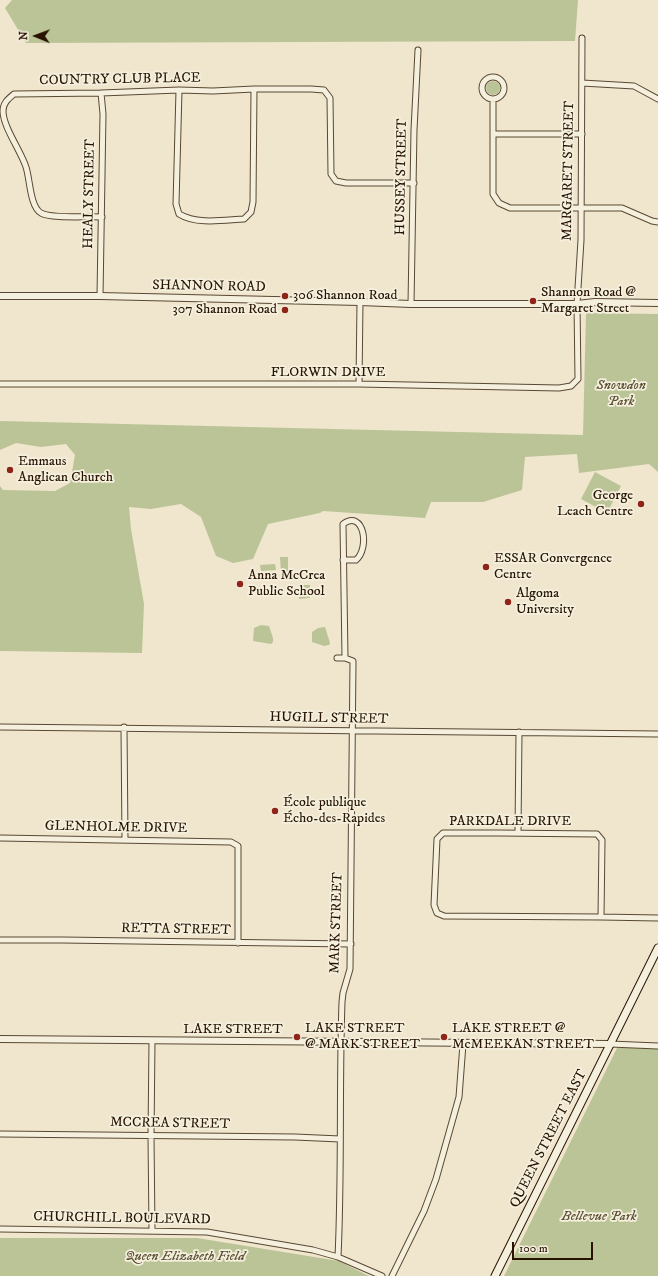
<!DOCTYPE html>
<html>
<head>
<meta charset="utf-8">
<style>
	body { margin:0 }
	#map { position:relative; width:658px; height:1276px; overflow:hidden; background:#f0e6cd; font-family:"IM FELL DW Pica",serif }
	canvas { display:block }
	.north { position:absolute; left:16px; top:16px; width:40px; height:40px; -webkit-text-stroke:3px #f5efde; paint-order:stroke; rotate:271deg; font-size:11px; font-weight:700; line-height:16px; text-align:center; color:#271300 }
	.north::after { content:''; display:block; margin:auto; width:14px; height:18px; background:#271300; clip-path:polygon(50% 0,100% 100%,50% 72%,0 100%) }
	.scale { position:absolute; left:512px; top:1242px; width:81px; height:18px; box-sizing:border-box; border:2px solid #271300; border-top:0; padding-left:5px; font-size:12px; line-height:14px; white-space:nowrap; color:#271300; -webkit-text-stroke:3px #f5efde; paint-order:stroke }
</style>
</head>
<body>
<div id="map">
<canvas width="658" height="1276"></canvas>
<div class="north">N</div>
<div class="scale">100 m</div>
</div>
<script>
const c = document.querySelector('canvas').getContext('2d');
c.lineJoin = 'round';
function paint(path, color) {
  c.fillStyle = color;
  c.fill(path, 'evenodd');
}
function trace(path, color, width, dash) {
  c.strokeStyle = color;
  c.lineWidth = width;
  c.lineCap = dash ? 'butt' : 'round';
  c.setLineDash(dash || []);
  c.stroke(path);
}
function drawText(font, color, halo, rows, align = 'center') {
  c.font = font + ' "IM FELL DW Pica",serif';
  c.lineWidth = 3.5;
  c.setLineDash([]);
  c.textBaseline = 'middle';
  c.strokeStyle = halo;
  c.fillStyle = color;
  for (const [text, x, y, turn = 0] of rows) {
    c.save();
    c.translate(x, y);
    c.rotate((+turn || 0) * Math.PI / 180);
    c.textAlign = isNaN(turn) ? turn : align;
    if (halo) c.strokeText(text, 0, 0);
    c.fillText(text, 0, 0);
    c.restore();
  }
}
const green = new Path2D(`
	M12,0h566l-3,41 -549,2 -21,-35z
	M486 88a7 7 0 1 1 14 0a7 7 0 1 1-14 0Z
	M586,313l72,1v158l-9,-8 -70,9 -2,-19 -52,3 -3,33 -39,12h-52l-6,16 -102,-7 -3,2 -52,11 -15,35 -20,4 -17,-7 -15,-39 -20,-13 -30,5 -22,-2 2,22 13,75 -2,49 -142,-2v-165l3,4 52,1 15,-8 5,-28 -9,-11 -25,3 -25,-4 -16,7v-29l583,14z
	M595,472l26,14 -14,27 -26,-14z
	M280,557h8v16h-7z
	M275,564l1,6 -15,1 -1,-6z
	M299,585h11v13l-11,1z
	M261,625l8,1 4,12v4l-2,2 -18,-3 1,-13z
	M325,627l5,16 -1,2 -5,1 -12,-4v-10l6,-4z
	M617,1048h41v228h-154z
	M0,1238h197l142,23 30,15h-369z`);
const minor = new Path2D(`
	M482 88a11 11 0 1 1 22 0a11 11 0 1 1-22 0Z
	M582,83l52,3 24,13
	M179,90l-3,114 3,10c18,11 45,6 65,5l7,-7 2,-10 1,-113
	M493,99v95l6,9 11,5h112l30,13 6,1
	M493,134h89
	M102,217c-14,-1 -51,2 -61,-4 -11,-6 -11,-34 -15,-46 -5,-16 -23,-40 -23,-56 0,-8 5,-12 11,-17l87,-1 78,-3 34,1 41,-2h57l13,1 6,8 1,76 5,7 10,2h68
	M100,296l3,-182 -2,-21
	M411,304l3,-174 4,-80
	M0,384h359l200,4 12,-2 7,-7 -1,-75 4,-64 1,-202
	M359,384l1,-82
	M343,560h13c14,-12 8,-51 -13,-36l2,134
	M337,658h8l8,3 -3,308 -7,24 -1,9c-3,85 0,170 -4,255
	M0,727l658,7
	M124,727l1,113
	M518,833l1,-101
	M0,838c77,2 154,2 231,4l7,4v97
	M601,917l1,-77 -5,-6 -98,-1h-56l-6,6 -3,66 3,8 7,3 157,1 57,1
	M0,940h62l289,4
	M610,1044l48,2
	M0,1134l295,3 45,2
	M0,1229l207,3 106,18 25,7 44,19
	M152,1230l-1,-94 1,-95
	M392,1276l32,-65 12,-32 23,-82 4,-53`);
const tertiary = new Path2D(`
	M0,296h100l260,6 51,2h166l18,-2 63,1
	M0,1039l610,5`);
const secondary = new Path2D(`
	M495,1276l163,-328`);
const markers = [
	[285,296,4,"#8f2418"],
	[533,301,4,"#8f2418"],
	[285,310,4,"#8f2418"],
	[10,470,4,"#8f2418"],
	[641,504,4,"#8f2418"],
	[486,567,4,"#8f2418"],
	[240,584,4,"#8f2418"],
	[508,602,4,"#8f2418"],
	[275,811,4,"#8f2418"],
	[297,1037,4,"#8f2418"],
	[444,1037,4,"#8f2418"]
];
const streetNames = [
	["COUNTRY CLUB PLACE",120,80,-1],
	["MARGARET STREET",569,171,-89],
	["HUSSEY STREET",402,177,-89],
	["HEALY STREET",90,194,-89],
	["SHANNON ROAD",209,287,1],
	["FLORWIN DRIVE",328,373],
	["HUGILL STREET",329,719,1],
	["PARKDALE DRIVE",510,822],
	["GLENHOLME DRIVE",116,828,1],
	["MARK STREET",337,923,-88],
	["RETTA STREET",176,930,1],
	["LAKE STREET",233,1030],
	["MCCREA STREET",170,1124,1],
	["QUEEN STREET EAST",549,1139,-63],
	["CHURCHILL BOULEVARD",122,1219,1]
];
const poiNames = [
	["Shannon Road @",541,293],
	["Margaret Street",541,309],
	["306 Shannon Road",293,296],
	["307 Shannon Road",277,310,"right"],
	["Emmaus",18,462],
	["Anglican Church",18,478],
	["George",633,496,"right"],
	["Leach Centre",633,512,"right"],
	["ESSAR Convergence",494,559],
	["Centre",494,575],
	["Anna McCrea",248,576],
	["Public School",248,592],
	["Algoma",516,594],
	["University",516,610],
	["École publique",283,803],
	["Écho-des-Rapides",283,819],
	["LAKE STREET",305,1029],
	["@ MARK STREET",305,1045],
	["LAKE STREET @",452,1029],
	["McMEEKAN STREET",452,1045]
];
const parkNames = [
	["Snowdon",621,386],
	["Park",621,402],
	["Bellevue Park",599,1217],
	["Queen Elizabeth Field",185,1257]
];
paint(green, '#bbc497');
trace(minor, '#594833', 7);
trace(tertiary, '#594833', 8);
trace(secondary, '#271300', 9);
trace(minor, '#f5efde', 5);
trace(tertiary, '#f5efde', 6);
trace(secondary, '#f5efde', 7);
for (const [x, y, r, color] of markers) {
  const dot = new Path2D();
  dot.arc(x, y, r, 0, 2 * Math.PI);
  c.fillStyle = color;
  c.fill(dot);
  trace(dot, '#f5efde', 1.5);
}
drawText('14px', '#271300', '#f5efde', streetNames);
drawText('14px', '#271300', '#f5efde', poiNames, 'left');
drawText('italic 14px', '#5b5135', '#f5efde', parkNames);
</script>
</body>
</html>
